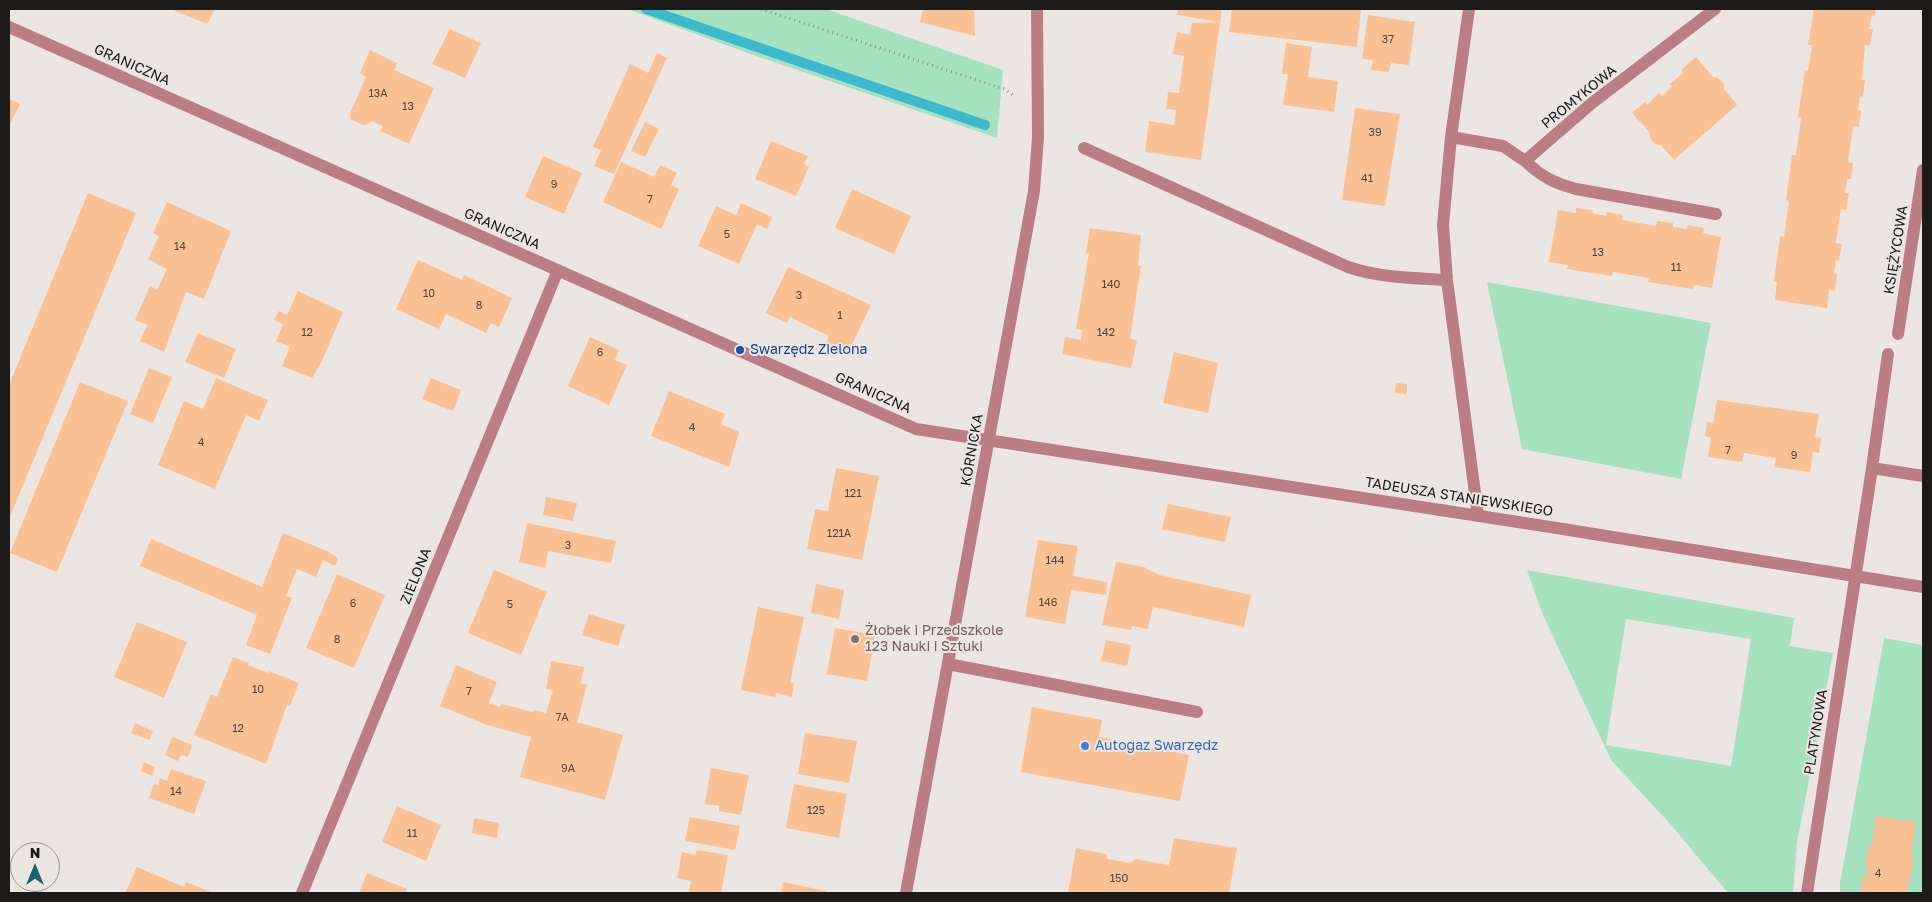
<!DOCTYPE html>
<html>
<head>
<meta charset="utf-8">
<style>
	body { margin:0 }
	#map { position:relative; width:1932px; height:902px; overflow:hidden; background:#ebe6e2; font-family:"Golos Text",sans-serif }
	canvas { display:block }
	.frame { position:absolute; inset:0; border:10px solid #1d1b1a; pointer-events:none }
	.north { position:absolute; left:10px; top:842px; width:50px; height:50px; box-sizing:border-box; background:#ebe6e2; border:1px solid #999592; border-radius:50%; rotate:0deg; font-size:14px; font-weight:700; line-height:20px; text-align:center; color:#1d1b1a }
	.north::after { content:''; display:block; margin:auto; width:18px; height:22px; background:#17656b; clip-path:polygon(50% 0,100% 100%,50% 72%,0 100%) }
</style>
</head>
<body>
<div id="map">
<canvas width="1932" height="902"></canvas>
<div class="frame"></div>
<div class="north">N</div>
</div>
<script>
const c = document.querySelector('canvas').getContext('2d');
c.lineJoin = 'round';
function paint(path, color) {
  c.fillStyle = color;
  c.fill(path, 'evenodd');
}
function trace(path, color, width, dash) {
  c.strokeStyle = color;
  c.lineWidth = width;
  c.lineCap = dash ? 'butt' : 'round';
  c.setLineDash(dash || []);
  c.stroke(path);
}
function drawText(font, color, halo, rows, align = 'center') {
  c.font = font + ' "Golos Text",sans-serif';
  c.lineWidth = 4;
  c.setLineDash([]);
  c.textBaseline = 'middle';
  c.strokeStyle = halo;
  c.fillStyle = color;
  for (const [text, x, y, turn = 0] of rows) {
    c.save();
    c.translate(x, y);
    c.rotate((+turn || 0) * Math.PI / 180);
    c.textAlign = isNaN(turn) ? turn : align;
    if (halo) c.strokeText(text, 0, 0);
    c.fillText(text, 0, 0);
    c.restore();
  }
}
const green = new Path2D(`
	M627,9h199l177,61 -6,68 -241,-82z
	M1487,282l224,41 -30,156 -159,-30z
	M1527,570l267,48 -4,28 43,7 -36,190 -4,50h-65l-56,-67 -61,-66 -69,-147zM1626,619l125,20 -20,127 -125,-21z
	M1884,638l39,7v248h-83v-10z`);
const stream = new Path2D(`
	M646,9l339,116`);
const building = new Path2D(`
	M171,9h44l-8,15z
	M923,9h51l1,27 -55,-14z
	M1178,9h44l-21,151 -56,-8 4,-31 25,4 2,-15 -10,-1 2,-17 11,1 5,-37 -11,-2 4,-22 12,3 3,-12 28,-1 -43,-7z
	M1232,9h129l-4,38 -128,-15z
	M1814,9h62l-1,7 -3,-1 -3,14h4l-3,17 -5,-1 -3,35h3l-2,17 -3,-1 -2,14 3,1 -2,16 -6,-1 -5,36 5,1 -2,16h-4l-2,14h4l-3,17 -5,-1 -5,34 6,1 -3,17 -3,-1 -2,14h3l-2,17 -6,-1 -2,18 -52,-8 2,-18 -3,-1 6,-45 4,1 5,-36 -3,-1 6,-45h4l5,-37 -3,-1 7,-47 3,1 4,-26h-4z
	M1368,15l47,7 -6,43 -18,-2 -2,9 -18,-2 2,-10 -11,-1z
	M450,29l31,14 -16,35 -33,-14z
	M1286,43l26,4 -4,30 30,4 -4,31 -51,-7 5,-31h-6z
	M370,50l27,13 -3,7 40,18 -25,56 -29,-13 3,-5 -12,-5 -1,2 -7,2 -13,-6 1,-8 15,-34 -6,-4z
	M657,53l10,5 -53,116 -20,-8 7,-16 -8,-3 37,-83 18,9z
	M1696,57l17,20 5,1 6,6v5l13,16 -63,55 -13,-15 -6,-1 -5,-6v-5l-18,-20 13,-11 2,3 12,-12 3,3 10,-10 -2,-2 13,-11 -2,-3z
	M9,99l11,5 -11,22z
	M1355,108l45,6 -15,92 -43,-6z
	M645,122l14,7 -14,28 -14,-6z
	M771,141l37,15 -4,8 5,3 -13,29 -41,-17z
	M543,156l39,17 -18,41 -39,-17z
	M621,162l33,15 6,-12 17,8 -6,12 8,4 -18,40 -58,-27z
	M852,189l59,27 -17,38 -59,-26z
	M88,193l48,20 -127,306v-134z
	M167,202l64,29 -27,68 -18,-7 -22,60 -24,-11 7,-16 -12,-5 15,-34 7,4 10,-21 -19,-10 11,-23 -6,-3z
	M741,203l31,14 -5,12 -10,-5 -18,40 -41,-18 18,-40 20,9z
	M1576,208l17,2 -1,3 14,3 1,-4 16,3 -1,5 34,6 1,-5 16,2v4l14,2 1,-4 16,3 -1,5 18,4 -9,51 -18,-3 -1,4 -45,-7 1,-4 -36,-6 -1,4 -45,-7 1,-4 -19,-3 9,-52 18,3z
	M1090,228l51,7 -3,31h3l-11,73 7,1 -6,28 -69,-14 3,-17 16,3 1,-10 -6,-1 13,-76h-3z
	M418,260l44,20 2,-5 48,23 -13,29 -8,-4 -5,10 -40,-19 -7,15 -43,-20z
	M788,267l83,38 -23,48 -22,-10 3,-7 -39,-19 -3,6 -21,-10z
	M298,291l45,21 -21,49 -10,17 -30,-12 8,-19 -14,-6 7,-17 -9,-4 5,-9 8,4z
	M198,333l38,16 -12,29 -39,-16z
	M590,337l29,13 -4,10 12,5 -18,40 -41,-19z
	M1174,352l44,11 -10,50 -45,-10z
	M149,368l23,9 -19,46 -23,-9z
	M216,378l52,22 -9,21 -13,-6 -31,74 -57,-24 26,-64 19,8z
	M431,378l30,12 -8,21 -31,-12z
	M80,382l48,19 -71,171 -47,-19z
	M1396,383l11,1v10l-12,-1z
	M669,391l56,23 -4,10 18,8 -10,35 -78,-31z
	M1717,400l102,14 -4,23 6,1 -2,15 -6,-1 -3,20 -36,-5 2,-9 -32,-5 -2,9 -34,-5 3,-19 -6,-2 2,-14 6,1z
	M836,468l43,8 -17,84 -55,-11 8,-40 13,2z
	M546,497l31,6 -4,18 -30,-6z
	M1168,504l63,13 -6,25 -63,-13z
	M527,523l89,18 -5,22 -63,-12 -3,17 -26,-6z
	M283,533l44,18 11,7 -3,8 -12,-6 -7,17 -19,-8 -11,27 6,2 -22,56 -24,-9 11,-30 -117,-49 11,-27 111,48z
	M1038,540l40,6 -5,30 34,6 -1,13 -35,-5 -6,34 -40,-7z
	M1116,562l28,5 15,8 92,20 -7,32 -91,-20 -5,22 -16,-3 -1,4 -29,-5z
	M494,570l53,22 -26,63 -53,-22z
	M337,574l48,21 -31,73 -48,-20z
	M816,584l28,6 -5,29 -28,-6z
	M758,607l46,10 -14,66h4l-2,14 -16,-4 -1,4 -34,-7z
	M589,614l36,11 -7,21 -36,-11z
	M137,622l50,20 -23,56 -50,-21z
	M835,628l40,7 -8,46 -40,-7z
	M1106,640l25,5 -4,21 -26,-5z
	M233,657l16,6 -1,2 20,8 1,-2 30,12 -9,23 -3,-1 -21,59 -72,-29 17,-41 6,3z
	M551,661l33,6 -3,16 6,2 -10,37 46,13 -18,65 -85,-23 11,-40 -44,-12 -47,-19 16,-41 41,17 -8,21 10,4 3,-3 31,8 1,-2 12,3 7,-23 -7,-1z
	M1032,707l70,13 -3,17 90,18 -9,46 -159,-29z
	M135,723l18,8 -4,9 -18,-7z
	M805,733l52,8 -8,42 -51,-9z
	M172,737l20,8 -4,12 -7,-2 -3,6 -13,-6z
	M144,762l11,5 -3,9 -11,-5z
	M711,768l38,7 -8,40 -22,-4v-5l-14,-2z
	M171,769l35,12 -12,33 -45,-16 5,-14 4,1 2,-7 7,3z
	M794,784l53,10 -8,44 -53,-10z
	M397,806l44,19 -15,36 -44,-19z
	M1876,816l40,6 -5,33h3l-7,38h-47l3,-16h3l2,-11h-3l3,-19 3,1z
	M690,817l50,9 -5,24 -50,-9z
	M474,818l25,5 -2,15 -25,-5z
	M1174,838l63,10 -8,45h-161l8,-45 30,6 2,5 22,4 6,-4 33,6z
	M697,850l31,5 -7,38h-32l2,-12 -14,-3 5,-26 13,3z
	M137,867l47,20 2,-5 27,11h-88z
	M367,873l40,16 -2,4h-46z
	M783,882l43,9 -1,2h-44z`);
const path = new Path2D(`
	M761,9l243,80 9,6`);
const minor = new Path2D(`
	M1469,9l-18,128 -8,88 4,55 31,236
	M9,27l907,402 628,97 379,61
	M1451,137l52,9 22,15 67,-58 123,-94
	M1084,148l264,119c32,11 65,11 99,13
	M1525,161c17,16 29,22 51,28l140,25
	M1898,334l25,-164
	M1888,354l-16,114 51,8
	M948,664l249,48
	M302,893l256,-623
	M906,893l128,-702 4,-54 -1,-128
	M1807,893l65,-425`);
const markers = [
	[740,350,5,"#1a4fb4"],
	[855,639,5,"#8d6e63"],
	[1085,746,5,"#3f7fe0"]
];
const numberNames = [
	["37",1388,40],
	["13A",378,94],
	["13",408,107],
	["39",1375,133],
	["41",1367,179],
	["9",554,185],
	["7",650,200],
	["5",727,235],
	["14",180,247],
	["13",1598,253],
	["11",1676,268],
	["140",1111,285],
	["10",429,294],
	["3",799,296],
	["8",479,306],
	["1",840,316],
	["12",307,333],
	["142",1106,333],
	["6",600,353],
	["4",692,428],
	["4",201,443],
	["7",1728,451],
	["9",1794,456],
	["121",853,494],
	["121A",839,534],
	["3",568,546],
	["144",1055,561],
	["146",1048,603],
	["6",353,604],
	["5",510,605],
	["8",337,640],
	["10",258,690],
	["7",469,692],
	["7A",562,718],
	["12",238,729],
	["9A",568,769],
	["14",176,792],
	["125",816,811],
	["11",412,834],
	["4",1878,874],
	["150",1119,879]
];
const streetNames = [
	["GRANICZNA",132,65,24],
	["PROMYKOWA",1579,97,-39],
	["GRANICZNA",502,229,24],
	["KSIĘŻYCOWA",1896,250,-81],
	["GRANICZNA",873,393,24],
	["KÓRNICKA",972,450,-80],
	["TADEUSZA STANIEWSKIEGO",1459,497,9],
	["ZIELONA",416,576,-68],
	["PLATYNOWA",1816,732,-81]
];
const transitNames = [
	["Swarzędz Zielona",750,350]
];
const educationNames = [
	["Żłobek i Przedszkole",865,631],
	["123 Nauki i Sztuki",865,647]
];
const shopNames = [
	["Autogaz Swarzędz",1095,746]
];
paint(green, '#a7e2c0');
trace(stream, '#3db9cd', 10);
paint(building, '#fac195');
trace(path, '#95918e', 3, [1, 4]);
trace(minor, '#bb7e84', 12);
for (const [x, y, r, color] of markers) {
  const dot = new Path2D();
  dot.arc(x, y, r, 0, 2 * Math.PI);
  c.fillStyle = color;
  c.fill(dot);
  trace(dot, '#ebe6e2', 2);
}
drawText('11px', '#544439', null, numberNames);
drawText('14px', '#1d1b1a', '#ebe6e2', streetNames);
drawText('14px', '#164399', '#ebe6e2', transitNames, 'left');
drawText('14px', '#785e54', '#ebe6e2', educationNames, 'left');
drawText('14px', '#366cbe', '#ebe6e2', shopNames, 'left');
</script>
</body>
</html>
